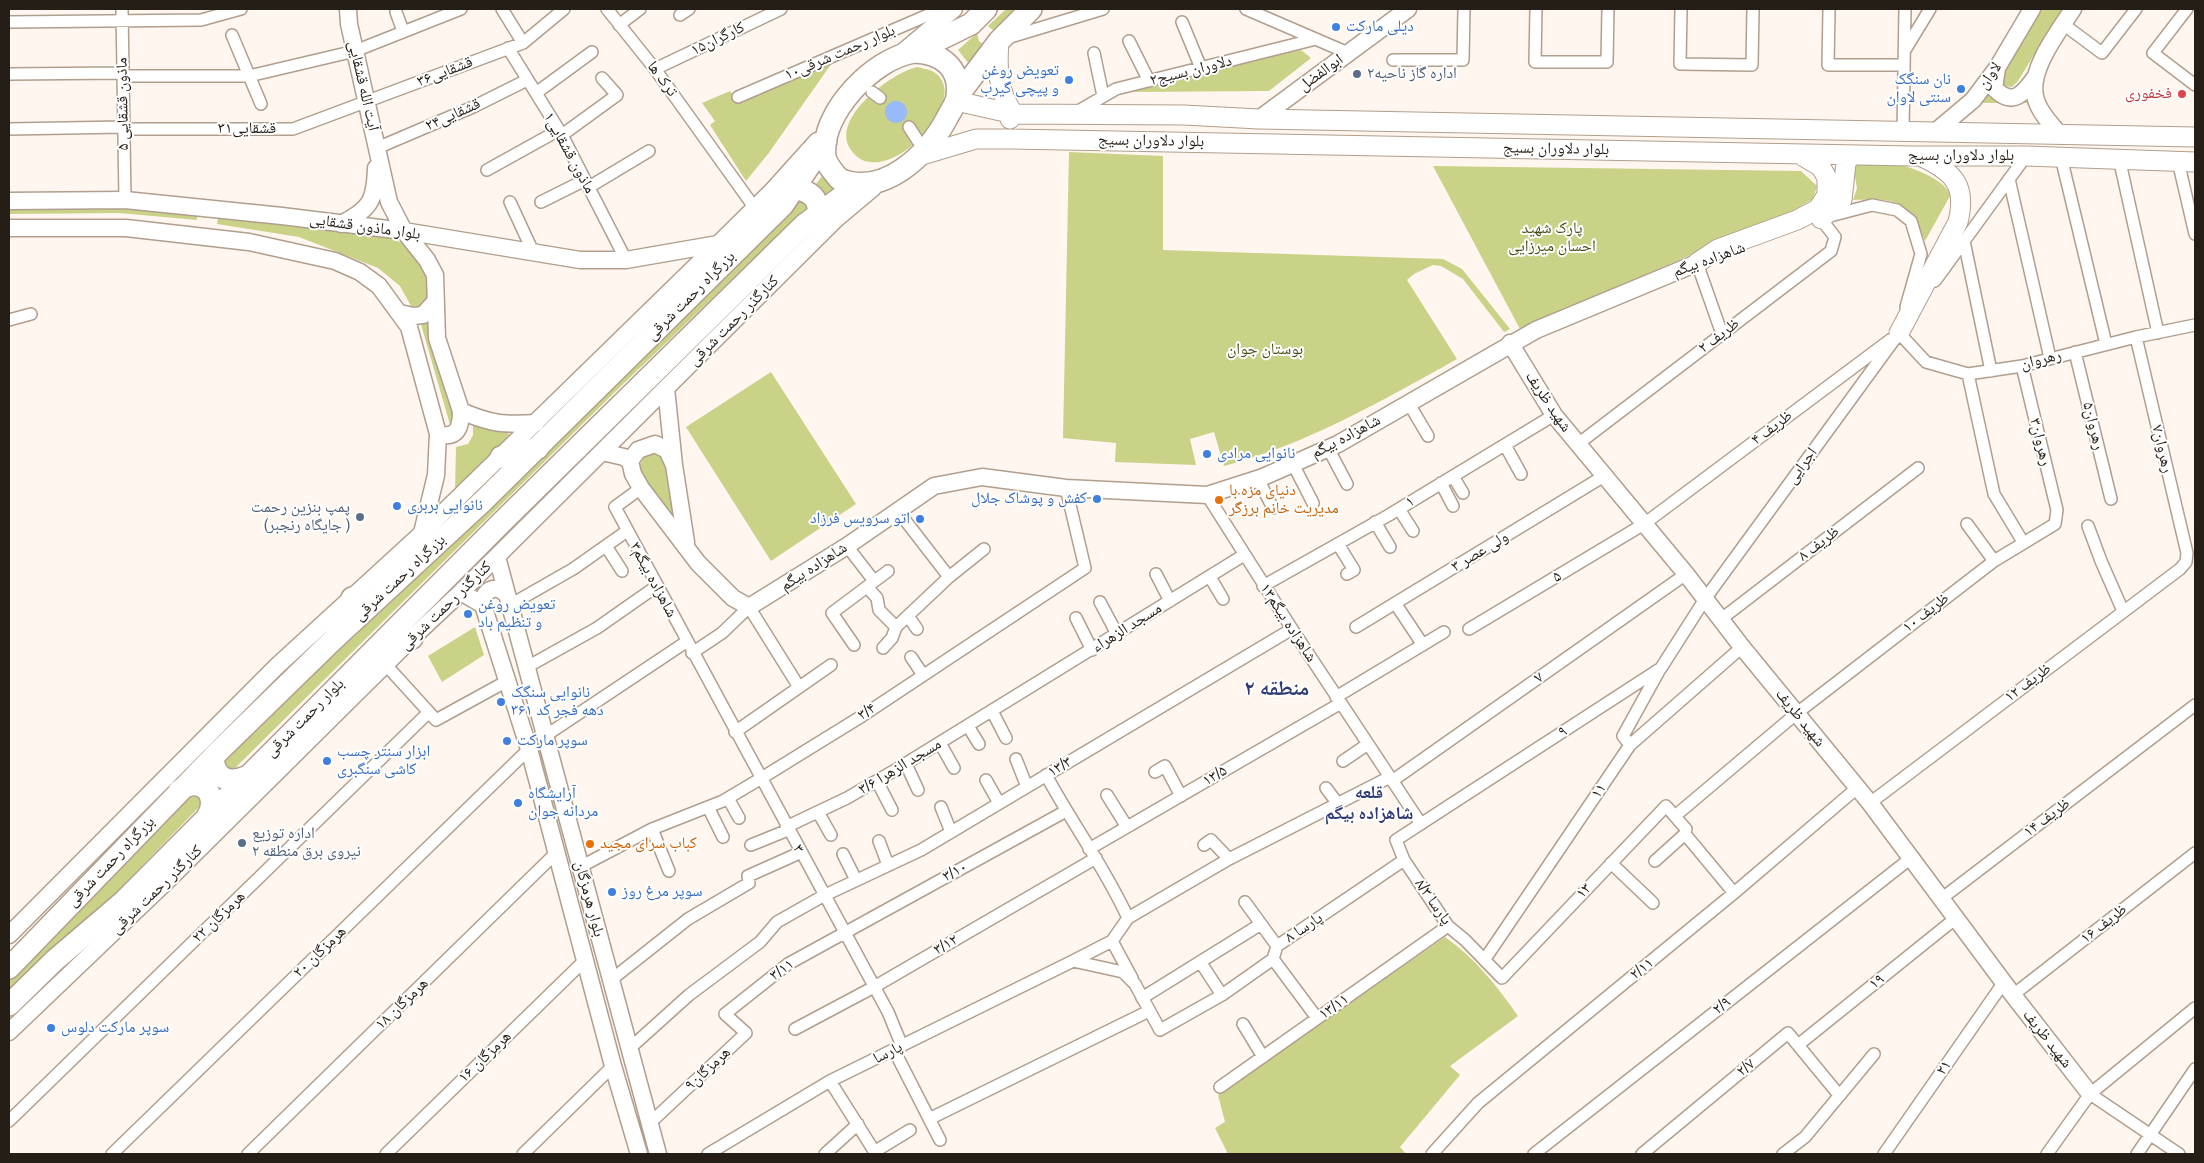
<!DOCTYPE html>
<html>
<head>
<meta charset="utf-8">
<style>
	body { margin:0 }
	#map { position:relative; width:2204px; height:1163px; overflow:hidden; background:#fff6ef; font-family:"Archivo Narrow",sans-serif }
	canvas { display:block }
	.frame { position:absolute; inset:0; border:10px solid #251e17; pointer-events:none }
</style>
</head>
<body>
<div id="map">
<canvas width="2204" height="1163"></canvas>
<div class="frame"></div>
</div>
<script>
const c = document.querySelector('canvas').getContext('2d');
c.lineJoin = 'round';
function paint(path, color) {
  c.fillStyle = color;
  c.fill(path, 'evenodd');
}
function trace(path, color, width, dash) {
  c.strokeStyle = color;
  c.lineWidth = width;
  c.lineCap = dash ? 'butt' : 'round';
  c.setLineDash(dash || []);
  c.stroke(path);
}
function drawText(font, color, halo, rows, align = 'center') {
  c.font = font + ' "Archivo Narrow","Noto Naskh Arabic",sans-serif';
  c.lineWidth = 4;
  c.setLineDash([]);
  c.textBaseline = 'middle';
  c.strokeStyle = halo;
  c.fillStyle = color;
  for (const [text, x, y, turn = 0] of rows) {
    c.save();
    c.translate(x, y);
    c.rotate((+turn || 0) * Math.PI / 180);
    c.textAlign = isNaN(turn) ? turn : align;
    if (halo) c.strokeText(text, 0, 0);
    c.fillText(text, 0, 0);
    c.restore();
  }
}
const green = new Path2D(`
	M1006,9h9l-21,22 -6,-5z
	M2036,9h26l-44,72 -6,6 -8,-1 -5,-7z
	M977,33l2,8 5,4 -15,19 -11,-14z
	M1301,50l10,8 -42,33 -136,1 54,-17z
	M834,60l-66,94 -22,27 -36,-56 5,-4 -13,-18 28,-12 9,12z
	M917,67c4,1 11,2 15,4 40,21 -24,97 -62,91 -9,-1 -14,-5 -19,-12 -22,-31 40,-77 66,-83z
	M1988,87l3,6 38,-3 5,13h-59z
	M1069,152l94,4v94l280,9 19,10 48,60 -6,3 -41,-53 -22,-13 -8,-1 -19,9 -7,6 50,79c-75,42 -150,85 -233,107l-10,-34 -24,7 6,26 -81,-3 1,-19 -53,-5z
	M1853,165c15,0 32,-3 47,0 14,3 48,16 50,31l-25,45c-16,-41 -30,-43 -72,-41l4,-12z
	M1433,166l368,5 16,15 -4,13 -21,12 -272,118z
	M825,172l14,16 -13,10 -2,-6 -11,-4z
	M802,198l9,9 -34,29 -159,153 -386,382 -12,-6z
	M132,205l65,8v7l-78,-7 -110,1v-7z
	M218,216l166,20 21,8 23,24 2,30 -6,8h-13l-11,-20 -22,-18 -79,-31 -82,-13z
	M430,318l24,88 1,17 -4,5 -31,-107z
	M771,372l85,132 -85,57 -85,-134z
	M473,420l19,10 18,4 -55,58 1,-45 12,-3 5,-9z
	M655,452l7,3 5,6 12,68 -39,-56v-9l5,-8z
	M475,627l9,28 -42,27 -14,-26z
	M197,792l7,10 -102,105 -93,87v-16l182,-183z
	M1445,937c30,21 52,49 73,79l-68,50 10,9 -60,72 6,7h-178l-13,-26 10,-6 -7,-27z`);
const water = new Path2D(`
	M885 112a11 11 0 1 1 22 0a11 11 0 1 1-22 0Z`);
const street = new Path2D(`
	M122,9l3,191
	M502,9l21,34
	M607,9l48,60 99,138
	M1246,9l102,44
	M1536,9l-1,53h72l1,-53
	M1681,9l-1,55 72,1 1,-56
	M1829,9l-1,56h76
	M2187,9l-34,44 42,32
	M396,12l7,19
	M680,15l9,-6
	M9,22l192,-2 40,-11
	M1182,22l19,46
	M2063,24l39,29 34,-44
	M619,25l21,-16
	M232,35l29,69
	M1007,38l96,-29
	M1129,41l20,40
	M508,48l54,87 64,125
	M1905,50l25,-41
	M1094,53l9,43
	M1393,60h70l1,-51
	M655,69l126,-60
	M9,74l114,-1
	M123,76h126l106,-25 106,-42
	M872,92l8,6
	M536,93l56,-41
	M738,97l204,-88
	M1075,113l41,-24 200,-50
	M909,127l9,14
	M9,129l114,-2
	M123,129h170l230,-86 41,-34
	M1903,131l2,-122
	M562,135l55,-40 -15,-17
	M377,148l96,-41 54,-27
	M2061,157l45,187
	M2119,158l39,175
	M2178,161l17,73
	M487,170l72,-40
	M2009,179l41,179
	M589,187l60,-36
	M510,202l24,52
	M541,202l44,-22
	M1830,216l42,-11 25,5 14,11 10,33 -15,53
	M1964,241l27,130
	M1702,262l-5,1 25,71
	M1935,281l91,-125
	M9,320l22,-6
	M1899,333l27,29 42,12 54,-8 114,-29 59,-12
	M2136,337l51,216 -1,9
	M2075,352l36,147
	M1968,374l26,120 29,48
	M1408,402l20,34
	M1578,444l253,-193 4,-14 -14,-18
	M1505,445l16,29
	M1328,448l19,36
	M1293,464l20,39
	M1453,476l10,17
	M1258,479l15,29
	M1441,483l12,23
	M641,488l-26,19 273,505 14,34
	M1207,495l85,134 129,195
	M1399,509l14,22
	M898,511l51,66 35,-28
	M1375,522l15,25
	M1967,524l27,37
	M2088,526l13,35 22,50
	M1338,544l16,26 -7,4
	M606,546l16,25
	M847,546l27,35
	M1156,574l14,27
	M1210,577l13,22
	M1263,586l126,-71 165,-100
	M867,587l10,11 2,12 17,17 53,-50
	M1100,602l17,32
	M1395,603l28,42
	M510,605l63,-36 54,-38
	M908,616l9,13
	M1076,618l16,32
	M1720,620l198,-152
	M1356,627l248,-151
	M1469,629l175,-105 246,-184
	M854,645l-22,-32 56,-42
	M883,648l9,-10 4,-11
	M692,653l30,-20 27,-26 50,80
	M911,657l12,18
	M386,665l50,55 71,-39
	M527,667l70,-39 60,-42
	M1336,697l108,-65
	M992,711l14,27
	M968,726l11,18
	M735,732l96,-67
	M545,736l141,-94
	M940,743l14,25
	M1630,745l-7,-9 37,-67
	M1016,759l11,28
	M1343,761l25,-17
	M906,764l12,26
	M1155,772l10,-6 16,30
	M1046,775c26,48 59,93 82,143
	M986,780l13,23
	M877,781l15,29
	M1392,781l294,-207
	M1326,788l12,16
	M1107,795l20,32
	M728,798l11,20
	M1870,803l310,-234 6,-7
	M708,807l15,30
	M941,807l10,25
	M818,812l13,23
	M1675,816l122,-103 197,-152 61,-37 2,-14 -35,-144
	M786,827l61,-29 50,-29 347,-214
	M652,829l17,42
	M879,841l9,24
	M751,845l37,-15
	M1204,845l7,-5 18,19
	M1089,849l252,-146
	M843,854l13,26
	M1655,861l30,-27
	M1611,863l42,40
	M580,867l72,-38 71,-28 37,-22 102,-63 223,-148 -19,-80
	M1734,893l-49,-59 1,-5 -20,-23 -164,172 -37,-38 -17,-14 -44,-66 -8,-20 265,-172 44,-69 197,-270
	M1941,899l254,-194
	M1245,902l32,44
	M1112,941l20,37
	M1273,959l44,59
	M1485,959l145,-214 112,-98
	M1073,961l39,-20 16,-23 101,-59 161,-82
	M1201,963l21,32
	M611,980l77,-61 61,-36 -1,-7 47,-21
	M2013,995l182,-142
	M1142,998l119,-74
	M1243,1024l20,33
	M795,1029l79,-42 222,-129
	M1798,1045l158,-127
	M629,1049l60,-54 71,-53 17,-20 46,-26 98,-46 371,-221
	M894,1050l46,90
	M830,1081l46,73
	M1220,1087l228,-161
	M2090,1094l89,60
	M929,1119l220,-108
	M9,1121l420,-409
	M649,1124l97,-91 -21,-19 63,-50 278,-153
	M874,1152l36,-22
	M112,1154l417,-405
	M248,1154l308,-301
	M386,1154l198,-193
	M523,1154l90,-88
	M708,1154l122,-73 243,-120 50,11 12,12 25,46 62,-35 51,-36 4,-13 127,-86
	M825,1154l33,-30
	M1432,1154l46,-51 256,-210 123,-105
	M1534,1154l377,-296
	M1642,1154l146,-121 51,62
	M1783,1154l22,-17 69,-83
	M1884,1154l120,-172
	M2047,1154l43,-60 105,-86
	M2137,1154l58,-85`);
const secondary = new Path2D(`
	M348,9l1,15 40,178 15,29 23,29 8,15 2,63 24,73c30,13 43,14 75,12
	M904,51l50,-42
	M1997,68l-3,20c19,20 30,5 42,-12
	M1259,119l149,-110
	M1935,132l38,-32 24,-32 35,-59
	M2060,135c-9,-11 -22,-24 -25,-39 -6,-27 24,-65 38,-87
	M9,201l116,-1 157,16 122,15 176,29h46l92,-16
	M341,224c30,-15 34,-24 35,-56
	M9,228h117l123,14 86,19 25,11 19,14 30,41 29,107 -2,41 -14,58
	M400,313l13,3 10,-1 12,-13
	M1510,343l44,72 132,159 56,73 128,156 143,192 77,99
	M666,388l8,77 12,77
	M438,434c19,5 23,-6 23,-23
	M602,452l22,5 6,4 3,13 8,14 57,75 35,35 16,9 98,-61 87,-60 48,-9 84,11 141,7 56,-18 75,-33 198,-114 161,-67
	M630,461l8,-11 17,-6 12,6 6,13
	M497,557l161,597
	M461,592l22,13 46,144 84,317 26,88
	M483,605c-1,-17 16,-22 25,-8
	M9,935l268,-269 142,-130 282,-275 70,-69 46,-51
	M9,1032l158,-151 245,-243 49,-46 375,-373 37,-31`);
const primary = new Path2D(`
	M999,41c-2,26 -2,51 15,73l-4,5
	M956,101l58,13 170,1 75,4 936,18
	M919,156l57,-17h34l902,17h114l169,6
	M1821,219l21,-19 4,-37 5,-8
	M1697,263l21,-14 79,-29 21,-11 9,-14v-17l-6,-11 -20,-12
	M1899,333l59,-111c9,-36 -4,-50 -36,-65`);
const highway = new Path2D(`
	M914,52c27,1 47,15 43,45 -1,7 -7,15 -10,21 -19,36 -63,80 -108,61 -5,-7 -13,-14 -14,-23 -5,-43 49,-98 89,-104z
	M914,52l57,-28 15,-15
	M957,97l42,-56 32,-32
	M795,188c16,4 23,9 24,26
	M501,457l37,-9
	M337,631l15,-33
	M377,655l35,-17
	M220,750l-7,7c1,22 17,28 35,19
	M179,791c21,-17 42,4 28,26
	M9,968l211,-218 114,-111 148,-137 301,-297 43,-64
	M9,1005l46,-45 68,-58 380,-381 301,-296 36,-27 30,-15`);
const markers = [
	[1336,27,5,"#3f7fe0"],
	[1357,74,5,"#5c6f8a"],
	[1069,80,5,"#3f7fe0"],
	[1961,89,5,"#3f7fe0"],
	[2182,94,5,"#e0444e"],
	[1207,454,5,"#3f7fe0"],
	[1097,499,5,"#3f7fe0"],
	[1219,500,5,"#e8710a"],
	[397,506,5,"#3f7fe0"],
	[360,517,5,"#5c6f8a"],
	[920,519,5,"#3f7fe0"],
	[468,614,5,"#3f7fe0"],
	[501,702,5,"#3f7fe0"],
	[507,741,5,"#3f7fe0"],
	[327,761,5,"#3f7fe0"],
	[518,803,5,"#3f7fe0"],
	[242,843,5,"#5c6f8a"],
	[590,844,5,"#e8710a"],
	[612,892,5,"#3f7fe0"],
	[51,1028,5,"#3f7fe0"]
];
const shopNames = [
	["دیلی مارکت",1346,27],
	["تعویض روغن",1059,71,"right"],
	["و پیچی گیرب",1059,89,"right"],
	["نان سنگک",1951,80,"right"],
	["سنتی لاوان",1951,98,"right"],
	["نانوایی مرادی",1217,454],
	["کفش و پوشاک جلال",1087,499,"right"],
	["نانوایی بربری",407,506],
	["اتو سرویس فرزاد",910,519,"right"],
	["تعویض روغن",478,605],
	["و تنظیم باد",478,623],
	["نانوایی سنگک",511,693],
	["دهه فجر کد ۳۶۱",511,711],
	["سوپر مارکت",517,741],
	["ابزار سنتر چسب",337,752],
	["کاشی سنگبری",337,770],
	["آرایشگاه",528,794],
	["مردانه جوان",528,812],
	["سوپر مرغ روز",622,892],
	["سوپر مارکت دلوس",61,1028]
];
const streetNames = [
	["۱۵کارگران",718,39,-26],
	["۱۰بلوار رحمت شرقی",840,53,-23],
	["دلاوران بسیج۲",1191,71,-14],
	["قشقایی۳۶",445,72,-21],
	["ابوالفضل",1321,73,-36],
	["لاوان",1990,76,-55],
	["ترک ها",662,79,53],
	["آیت الله قشقایی",363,86,77],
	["ماذون قشقایی ۵",123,104,-91],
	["قشقایی۲۴",453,115,-24],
	["۳۱قشقایی",247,129],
	["بلوار دلاوران بسیج",1151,141,1],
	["بلوار دلاوران بسیج",1556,149,1],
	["ماذون قشقایی۱",569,153,61],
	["بلوار دلاوران بسیج",1961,156],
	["بلوار ماذون قشقایی",365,227,8],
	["شاهزاده بیگم",1709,260,-20],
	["بزرگراه رحمت شرقی",691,296,-45],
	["کنارگذر رحمت شرقی",734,321,-45],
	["ظریف ۲",1719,336,-37],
	["رهروان",2041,360,-14],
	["شهید ظریف",1548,402,56],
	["رهروان۵",2093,426,76],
	["ظریف ۴",1772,428,-37],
	["شاهزاده بیگم",1346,437,-28],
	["رهروان۳",2040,442,76],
	["رهروان۷",2162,449,77],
	["اجرایی",1802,466,-54],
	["۱",1410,502,-31],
	["ظریف ۸",1819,544,-37],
	["ولی عصر ۳",1480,552,-31],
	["شاهزاده بیگم",814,567,-33],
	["۵",1557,577,-31],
	["بزرگراه رحمت شرقی",400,578,-43],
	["۳شاهزاده بیگم",653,580,62],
	["کنارگذر رحمت شرقی",446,606,-44],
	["ظریف ۱۰",1926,613,-38],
	["شاهزاده بیگم۱۳",1288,623,57],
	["مسجد الزهراء",1127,628,-32],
	["۷",1539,678,-35],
	["ظریف ۱۲",2028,683,-37],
	["۳/۴",867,712,-33],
	["بلوار رحمت شرقی",305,718,-45],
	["شهید ظریف",1800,718,51],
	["۹",1563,732,-33],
	["مسجد الزهرا ۳/۶",900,767,-31],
	["۱۳/۳",1060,767,-31],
	["۱۳/۵",1215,776,-30],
	["۱۱",1599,791,-56],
	["ظریف ۱۴",2047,818,-37],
	["۳",798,849,61],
	["بزرگراه رحمت شرقی",111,862,-46],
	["۳/۱۰",955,872,-29],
	["کنارگذر رحمت شرقی",157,890,-44],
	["۱۳",1584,891,-47],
	["بلوار هرمزگان",589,899,75],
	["۸/۳ پارسا",1433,902,55],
	["هرمزگان ۲۲",219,917,-44],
	["ظریف ۱۶",2104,924,-38],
	["۸ پارسا",1304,928,-34],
	["۳/۱۲",946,945,-30],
	["هرمزگان ۲۰",320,952,-44],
	["۲/۱۱",1642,969,-39],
	["۳/۱۱",782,970,-36],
	["۱۹",1877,982,-39],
	["هرمزگان ۱۸",402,1004,-44],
	["۲/۹",1722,1006,-38],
	["۱۳/۱۱",1334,1007,-35],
	["شهید ظریف",2047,1039,52],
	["پارسا",888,1053,-27],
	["هرمزگان ۱۶",485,1057,-44],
	["۲/۷",1746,1068,-40],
	["۲۱",1944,1068,-55],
	["هرمزگان۹",708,1069,-43]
];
const serviceNames = [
	["اداره گاز ناحیه۲",1367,74],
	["پمپ بنزین رحمت",350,508,"right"],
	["(جایگاه رنجبر )",350,526,"right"],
	["اداره توزیع",252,834],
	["نیروی برق منطقه ۲",252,852]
];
const healthNames = [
	["فخفوری",2172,94]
];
const parkNames = [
	["پارک شهید",1552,229],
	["احسان میرزایی",1552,247],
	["بوستان جوان",1265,350]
];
const foodNames = [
	["دنیای مزه با",1229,491],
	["مدیریت خانم برزگر",1229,509],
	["کباب سرای مجید",600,844]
];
const neighbourhoodNames = [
	["قلعه",1369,793],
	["شاهزاده بیگم",1369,814]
];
const districtNames = [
	["منطقه ۲",1277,689]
];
paint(green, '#c9d287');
paint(water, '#98bafa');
trace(street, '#b19e8d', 14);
trace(secondary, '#b19e8d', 19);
trace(primary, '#b19e8d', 21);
trace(highway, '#b19e8d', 24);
trace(street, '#fff', 11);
trace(secondary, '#fff', 16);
trace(primary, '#fff', 19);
trace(highway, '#fff', 21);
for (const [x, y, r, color] of markers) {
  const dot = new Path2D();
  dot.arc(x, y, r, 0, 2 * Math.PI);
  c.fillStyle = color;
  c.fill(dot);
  trace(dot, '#fff', 2);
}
drawText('16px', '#366cbe', '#fff', shopNames, 'left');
drawText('16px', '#251e17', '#fff', streetNames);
drawText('16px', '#4e5e75', '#fff', serviceNames, 'left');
drawText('16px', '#be3a42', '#fff', healthNames, 'right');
drawText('16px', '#484d15', '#fff', parkNames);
drawText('16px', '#c56008', '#fff', foodNames, 'left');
drawText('bold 18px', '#2e3a74', '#fff', neighbourhoodNames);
drawText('bold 21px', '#2e3a74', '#fff', districtNames);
</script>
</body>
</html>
